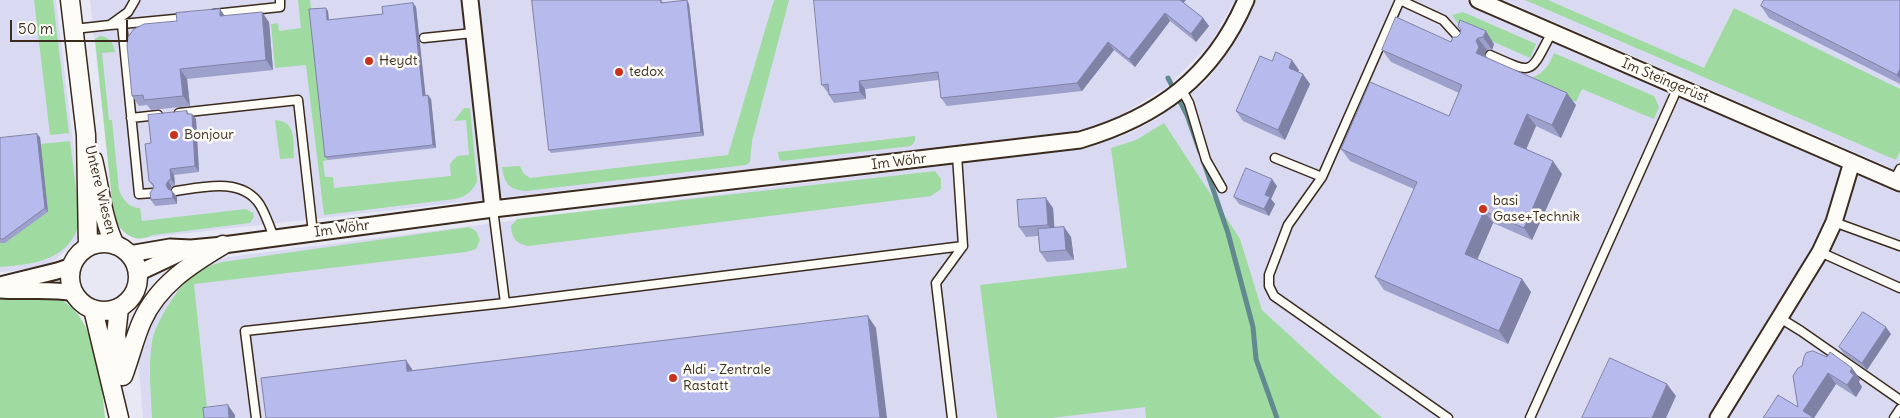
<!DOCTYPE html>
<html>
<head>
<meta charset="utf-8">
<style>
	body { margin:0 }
	#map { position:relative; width:1900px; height:418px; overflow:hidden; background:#e8e8f4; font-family:Delius,sans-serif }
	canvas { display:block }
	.scale { position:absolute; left:10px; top:20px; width:118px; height:22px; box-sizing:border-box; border:2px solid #3b2a1e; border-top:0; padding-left:6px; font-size:15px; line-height:18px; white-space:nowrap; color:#3b2a1e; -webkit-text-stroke:4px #fdfcf7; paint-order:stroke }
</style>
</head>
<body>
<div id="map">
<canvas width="1900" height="418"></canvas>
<div class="scale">50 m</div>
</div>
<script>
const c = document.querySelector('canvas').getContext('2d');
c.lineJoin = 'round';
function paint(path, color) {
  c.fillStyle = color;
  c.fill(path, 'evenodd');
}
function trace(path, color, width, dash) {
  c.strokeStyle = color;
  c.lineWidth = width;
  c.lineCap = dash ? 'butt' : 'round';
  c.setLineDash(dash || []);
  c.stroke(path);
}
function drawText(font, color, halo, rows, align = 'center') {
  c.font = font + ' Delius,sans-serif';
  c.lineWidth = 5;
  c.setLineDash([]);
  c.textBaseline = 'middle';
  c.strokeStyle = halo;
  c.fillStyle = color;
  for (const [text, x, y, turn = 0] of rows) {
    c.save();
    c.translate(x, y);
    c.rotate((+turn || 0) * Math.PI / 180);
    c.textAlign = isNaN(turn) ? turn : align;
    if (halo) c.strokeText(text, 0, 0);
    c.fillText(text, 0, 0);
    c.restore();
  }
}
const built = new Path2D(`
	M0,0h56l27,226 -4,12 -27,25 -18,6 -34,3z
	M90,0h1145l-25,44 -43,43 -48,29 -31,12 -36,7 -915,104 -9,-4 -9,-7 -5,-10z
	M1254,0h212l434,190v228h-1757l-5,-60 17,-51 40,-41 26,-8 872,-112 37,-13 27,-14 51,-39 31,-46z
	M1504,0h396v172l-214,-93z`);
const green = new Path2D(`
	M34,0h19l16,133 -19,2z
	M298,0h12l18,160 -5,1 2,16h8l1,11 117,-12 -1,-12 7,-8 12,-1 -3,-35 -12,1 10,-13h6l7,73c-4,10 -11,16 -22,18l-131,16 -18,-150 -31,3 -4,-44 7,-1 1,8 22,-3z
	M774,0h15l-37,141 -2,21 -4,3 -220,26c-17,-1 -22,-8 -24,-24l18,-1 4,8 6,4 198,-23z
	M1525,0h23l156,68 30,-60 166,81v62l-4,9z
	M1463,12l73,32 -6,14 -70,-31 -8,-12z
	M100,36c10,1 13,7 15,16l-13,1 7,67h3l7,70c4,10 10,18 21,18l2,13 104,-12 7,4 1,4 -4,6 -97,12c-19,9 -30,-1 -39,-17l-19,-179z
	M1554,53l100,43 5,11 -5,12 -72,-30 -6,13 -50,-22c16,-5 22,-12 28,-27z
	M275,120c22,1 18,21 19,38l-14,1z
	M1164,123l76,116 22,71 73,67 47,41h-236l-1,-11 -94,11h-54l-17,-133 147,-17 -16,-120 25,-8z
	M915,136v5l-4,5 -129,15 -3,-2 -1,-7z
	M70,141l10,80c-10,40 -46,43 -80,46v-24l6,-1 42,-30 -8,-68z
	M935,171l6,8v10l-10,7 -403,50c-12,-3 -16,-7 -17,-20l6,-7z
	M469,227l7,4 4,9 -4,9 -10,3 -272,32 14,134h-56c-1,-26 -4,-51 0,-76 3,-19 27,-57 42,-68 8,-6 18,-9 28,-12z
	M38,294c7,2 17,3 23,6 15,8 24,23 29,38l7,4 8,76h-105v-121z`);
const stream = new Path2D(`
	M1168,78l19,37 13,37
	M1203,160l25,73 25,94 3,32 21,59`);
const service = new Path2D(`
	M135,0l-7,12 -18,13 12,-1 17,170 14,-1
	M1400,0l-78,177 -34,48 -19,50v11l5,10 174,122
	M1400,0l43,20 20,22
	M214,14l66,-7v-7
	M122,24l63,-6
	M74,29l36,-4
	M424,38l49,-5
	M1490,55c45,20 39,20 62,-23
	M1182,90l7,13 17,57 16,28
	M179,113l119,-13 15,133
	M131,118l27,-3
	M1275,158l47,19
	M1894,181l6,-12
	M176,191c27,-4 66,-14 84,14 6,10 10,22 14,33
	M493,209l12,94 458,-57
	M1834,222l66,24
	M1820,252l80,36
	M1780,318l21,13 99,69
	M256,418l-11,-87 260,-28
	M952,418l-16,-135 27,-37 -6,-91
	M1530,418l148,-331
	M1894,418l6,-9`);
const minor = new Path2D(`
	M470,0l23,209
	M1478,0l422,183
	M129,254l41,-7 21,1 32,-3 270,-36 587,-69c78,-23 133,-63 166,-140
	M138,273l51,-24
	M0,285l57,-14 15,-5
	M0,290c25,2 49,-2 74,3
	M1718,418l102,-166 14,-30 18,-60`);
const tertiary = new Path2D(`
	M70,0l16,135 2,112
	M93,160c7,28 9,58 22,85
	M70 277a34 34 0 1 1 68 0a34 34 0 1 1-68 0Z
	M119,308l-3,27 7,39
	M93,309l26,109
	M123,376c7,-18 11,-37 19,-55 16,-36 49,-57 81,-76`);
const wall = new Path2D(`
	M532,0h130l1,3 26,1 15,132 -153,17 -2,-3z
	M1900,0v84l-131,-66 -8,-12z
	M413,3l3,4 9,89 6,3 5,49 -108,12 -3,-3 3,-146 1,9 54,-6z
	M1184,3l19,15 6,8 -13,16 -26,-21 -35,46 -21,-17 -32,41 -135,15 -6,-8 -2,-18 -74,9 1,10 -32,4 -5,-8v-2h-1l-6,-8z
	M225,16l44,6 4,48 -86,9 3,27 -39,4 -4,-5 -8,1 -7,-10z
	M1460,20l34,24 -2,6h-5l-2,3 1,4 90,48 -15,33 -25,-12 -10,23 36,25 -30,66 -39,-17 -16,37 45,19 9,13 -23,52 -124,-54 -9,-13 39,-88 -64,-28 -9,-12 108,-33 10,-23 -68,-31 -9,-12 69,-8 9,-8z
	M1272,61l27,9 -1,2 12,12 -25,56 -42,-19 -7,-10z
	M187,111l2,3 7,5 3,53 -25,3 1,10 -3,2 -1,3 6,7v7l-22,2 -4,-6 3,-12 -5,-7 2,-38z
	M40,137l8,75 -43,31h-5v-105z
	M1277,186l-6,13 4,5 -6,12 -30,-12 -5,-7z
	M1053,208l1,20 10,-1 7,10 3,23 -27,2 -7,-10 -2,-16 -12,1 -7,-10z
	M1891,334l-24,36 -23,-16 -5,-7z
	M1852,368l8,11 -1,3 3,5 -6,10 -20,-13 -22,34 -16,-11 -5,-31z`);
const shadedWall = new Path2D(`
	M687,0l2,4 15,132 -3,-4z
	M1178,0h8l-4,5z
	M413,3l3,4 10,92 -3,-3z
	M326,8l2,3 1,13 -2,-4z
	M220,9l7,10 -7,-3z
	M262,12l7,10 4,48 -7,-10z
	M1165,13l5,8 -35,46 -6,-8z
	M1203,18l6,8 -13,16 -5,-8z
	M1486,31l8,13 -2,6 -9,-13z
	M1478,38l9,12 -2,3 2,7 -11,-7v-12z
	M1108,42l6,8 -32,41 -5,-8z
	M1292,60l7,10 -3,8 -7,-10z
	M180,69l7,10 3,27 -7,-10z
	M1900,69v10l-3,-4z
	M1303,74l7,10 -25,56 -7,-10z
	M859,81l6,8 1,10 -6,-7z
	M1567,93l9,12 -15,33 -9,-13z
	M428,95l3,4 5,49 -3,-3z
	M192,114l4,5 3,53 -4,-6z
	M1527,114l9,12 -13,31 -9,-13z
	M37,134l3,3 8,75 -3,-4z
	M1553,161l9,13 -30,66 -8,-12z
	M170,169l4,6 1,10 -4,-6z
	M1272,179l5,7 -6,13 4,5 -6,12 -5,-7 1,-14z
	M168,181l4,6 -2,4 -2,-2 -2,-4z
	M172,191l5,6v7l-4,-6z
	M1046,198l7,10 2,27 -7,-10z
	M1484,211l9,12 -19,44 -9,-13z
	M1064,227l7,10 3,23 -8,-10z
	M1522,279l9,13 -23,52 -9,-13z
	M868,316l8,12 11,90h-7z
	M1886,327l5,7 -24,36 -5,-7z
	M406,360l8,12 -7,-1z
	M1852,368l8,11 -1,3 3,5 -6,10 -9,-12 3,-13z
	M1828,373l8,11 -22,34 -11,-7z
	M1667,384l9,12 -10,22h-14z
	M228,405l7,10v3h-6z`);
const building = new Path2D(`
	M532,0h128l1,3 26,-3 14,132 -152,18z
	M814,0h366l23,18 -12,16 -26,-21 -36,46 -21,-17 -31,41 -136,15 -3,-26 -79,9 1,11 -31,3 -1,-11 -6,1z
	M1764,0h136v69l-3,6 -136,-69z
	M413,3l10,93 5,-1 5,50 -108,12 -16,-148 17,-1 1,12 56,-6 -1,-7z
	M220,9v7l42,-4 4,48 -86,9 3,27 -39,4 -1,-5 -11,1 -5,-51 1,-8 6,-8 10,-5 33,-3 -1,-8z
	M1396,17l55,25 2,-5h4l3,-3 1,-4 -3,-4 2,-6 26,11 -3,6 -5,1 -2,3 3,6 -3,6 91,40 -15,32 -25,-11 -13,30 39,17 -29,67 -40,-17 -19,43 57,25 -23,52 -124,-54 42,-95 -76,-33 29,-67 79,34 13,-31 -80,-35z
	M1276,52l16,8 -3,8 14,6 -25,56 -42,-19 24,-55 12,5z
	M187,111v3h5l3,52 -25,3 1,10 -3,2 -2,4 2,4 4,2 1,7 -22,2 -1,-7 4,-6 -1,-3 -4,-3 -4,-37 6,-1 -3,-28z
	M37,134l8,74 -42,31h-3v-101z
	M1246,168l26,11 -7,16 5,2 -6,12 -30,-12z
	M1046,198l2,27 -29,2 -2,-27z
	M1064,227l2,23 -26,2 -2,-23z
	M1863,312l23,15 -24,36 -23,-16z
	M868,316l12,102h-614l-5,-40 145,-18 1,11z
	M1813,351l14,6 3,-5 22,16 -2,4 4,3 -7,10 -19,-12 -25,38 11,7h-51l15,-23 20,12 -5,-31 5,-8 4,-2 2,-9 2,-4z
	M1610,358l57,26 -15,34h-70z
	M228,405l1,13h-25l-1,-10z`);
const markers = [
	[369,61,5,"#c8321e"],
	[619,72,5,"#c8321e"],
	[174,135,5,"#c8321e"],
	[1483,209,5,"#c8321e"],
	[673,378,5,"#c8321e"]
];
const poiNames = [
	["Heydt",379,61],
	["tedox",629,72],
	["Bonjour",184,135],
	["basi",1493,201],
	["Gase+Technik",1493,217],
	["Aldi - Zentrale",683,370],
	["Rastatt",683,386]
];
const streetNames = [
	["Im Steingerüst",1665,81,23],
	["Im Wöhr",899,162,-7],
	["Untere Wiesen",100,190,76],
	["Im Wöhr",342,229,-8]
];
paint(built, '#d9daf2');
paint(green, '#9fdaa0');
trace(stream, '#628890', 5);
trace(service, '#3b2a1e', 11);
trace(minor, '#3b2a1e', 19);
trace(tertiary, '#3b2a1e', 21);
trace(service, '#fdfcf7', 8);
trace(minor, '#fdfcf7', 15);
trace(tertiary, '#fdfcf7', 18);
paint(wall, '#9da0cb');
paint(shadedWall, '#8082a5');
paint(building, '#b7baec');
trace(building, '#8082a5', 1);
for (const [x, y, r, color] of markers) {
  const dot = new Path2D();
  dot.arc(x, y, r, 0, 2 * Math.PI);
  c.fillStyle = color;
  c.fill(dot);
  trace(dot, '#fdfcf7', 2);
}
drawText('14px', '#3b2a1e', '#fdfcf7', poiNames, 'left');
drawText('14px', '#3b2a1e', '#fdfcf7', streetNames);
</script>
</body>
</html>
